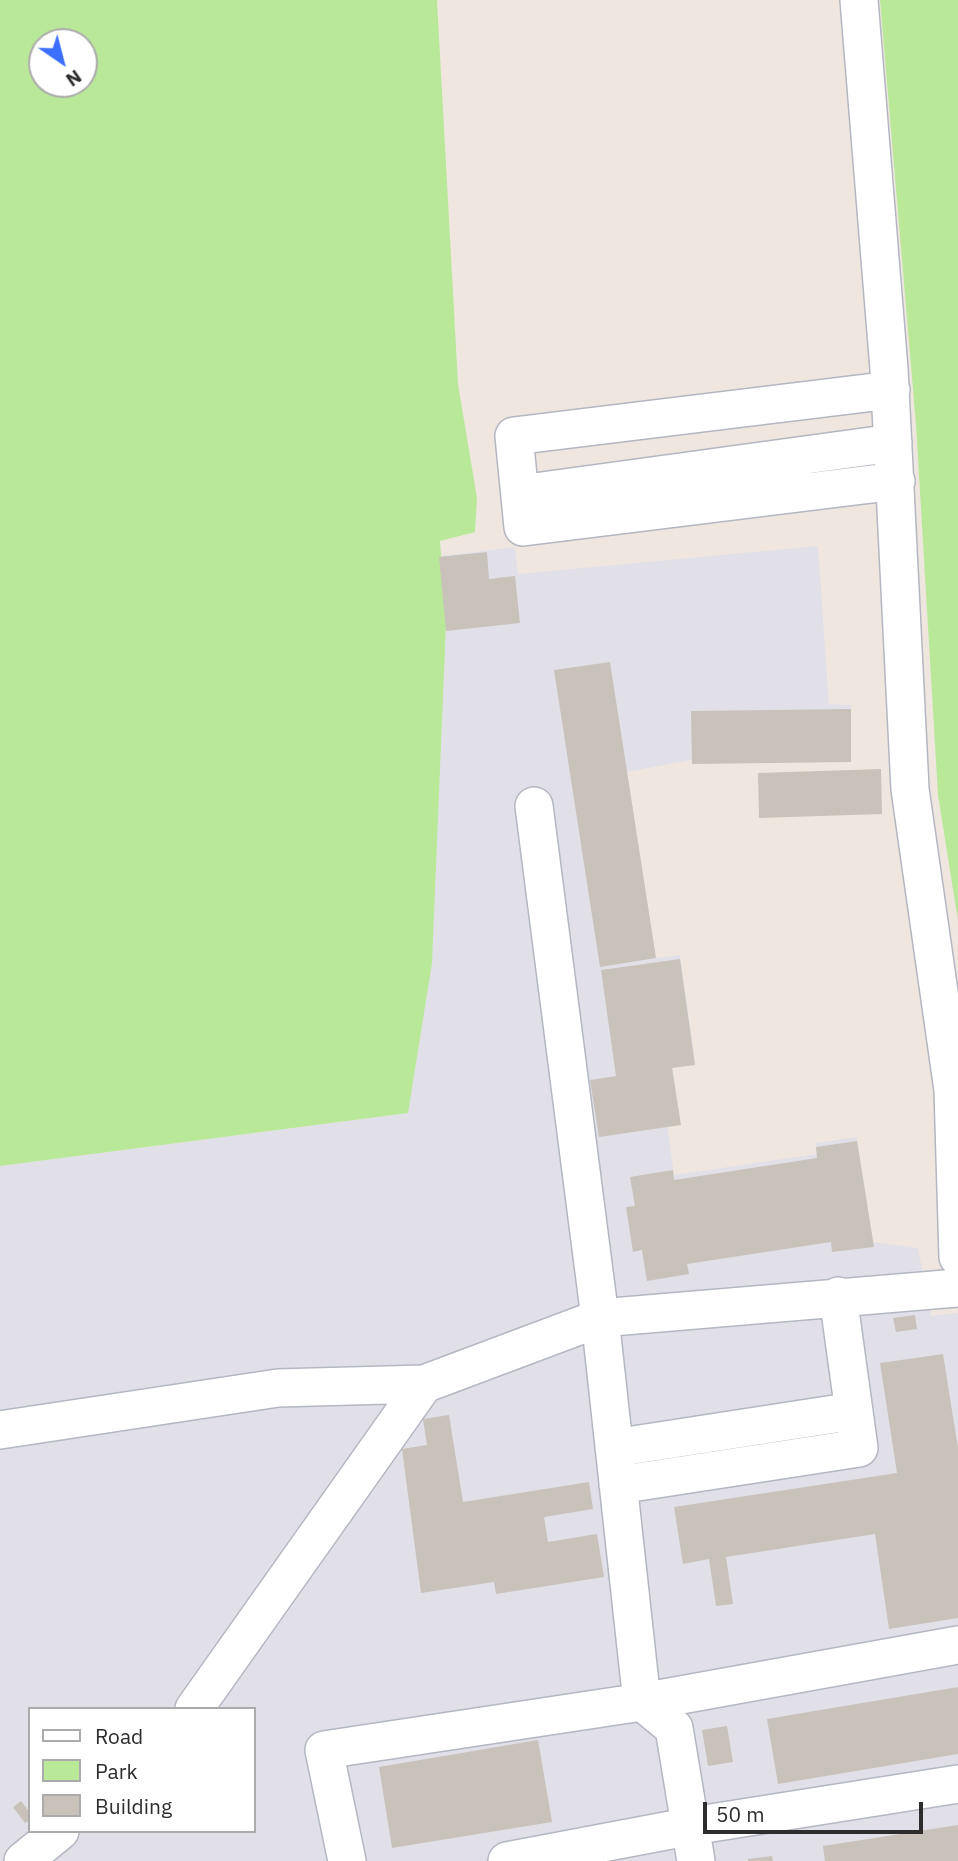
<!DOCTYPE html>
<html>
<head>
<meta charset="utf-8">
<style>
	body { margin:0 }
	#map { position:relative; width:958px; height:1861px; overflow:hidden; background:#efe7df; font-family:"IBM Plex Sans",sans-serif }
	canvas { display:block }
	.legend { position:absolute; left:28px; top:1707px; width:228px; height:126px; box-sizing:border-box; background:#fff; border:2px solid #ababab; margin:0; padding:9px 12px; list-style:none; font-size:21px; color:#2d2d2d }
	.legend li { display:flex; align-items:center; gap:14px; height:35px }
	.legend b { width:35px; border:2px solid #ababab }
	.north { position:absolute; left:28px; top:28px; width:70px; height:70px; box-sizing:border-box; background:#fff; border:2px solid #ababab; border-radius:50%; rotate:145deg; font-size:19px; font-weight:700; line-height:28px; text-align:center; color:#2d2d2d }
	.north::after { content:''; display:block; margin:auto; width:24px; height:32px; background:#3c6fff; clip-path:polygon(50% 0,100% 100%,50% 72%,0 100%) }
	.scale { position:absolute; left:703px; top:1802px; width:220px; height:32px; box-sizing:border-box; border:4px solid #2d2d2d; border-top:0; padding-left:9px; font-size:21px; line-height:24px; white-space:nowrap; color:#2d2d2d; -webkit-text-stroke:5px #fff; paint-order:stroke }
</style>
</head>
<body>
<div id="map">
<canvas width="958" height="1861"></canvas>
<ul class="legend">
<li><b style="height:9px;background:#fff"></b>Road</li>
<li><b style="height:19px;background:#bae899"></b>Park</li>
<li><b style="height:19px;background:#c8c2ba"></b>Building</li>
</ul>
<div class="north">N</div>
<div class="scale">50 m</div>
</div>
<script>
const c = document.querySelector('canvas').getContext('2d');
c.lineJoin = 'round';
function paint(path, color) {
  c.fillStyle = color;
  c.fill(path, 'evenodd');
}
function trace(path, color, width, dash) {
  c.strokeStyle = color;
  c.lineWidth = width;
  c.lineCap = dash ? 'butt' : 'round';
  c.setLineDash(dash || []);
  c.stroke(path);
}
const industrial = new Path2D(`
	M818,546l11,158 22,1v49l-160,6 -64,12 29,186 24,-3 15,106 -23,3 8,57 -13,2 7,52 143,-21 -2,-11 42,-6 16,105 45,6 13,68 27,-3v548h-958v-695l408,-53 33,-409 5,-80 -5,-68 74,-9 3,27zM30,1709h224v122h-224z`);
const green = new Path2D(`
	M0,0h437l21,384 19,114 -2,34 -35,9 6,83 -14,339 -24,150 -408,53zM42,42h42v42h-42z
	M880,0h78v921l-20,-126 -22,-370z`);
const building = new Path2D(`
	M487,552l2,27 26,-3 5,47 -74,8 -7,-74z
	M610,662l46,296 -56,9 -46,-297z
	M851,709v53l-159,2 -1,-53z
	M881,769l1,45 -123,4 -1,-45z
	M680,959l15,106 -23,3 9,57 -82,12 -9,-57 26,-4 -15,-106z
	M857,1141l17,106 -42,5 -1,-10 -144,22 2,10 -42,7 -5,-31 -9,2 -7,-45 9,-1 -5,-29 43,-7 1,10 143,-22 -1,-11z
	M915,1315l2,14 -21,3 -3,-14z
	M943,1354l15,94v170l-69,11 -14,-95 -149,23 7,47 -17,2 -7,-47 -26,5 -9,-57 223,-34 -17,-110z
	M449,1415l14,87 126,-20 4,27 -49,8 4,25 49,-8 7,43 -108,17 -2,-12 -73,11 -19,-144 25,-4 -4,-26z
	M958,1687v67l-180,30 -11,-65z
	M727,1726l6,36 -25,4 -6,-36z
	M538,1740l14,82 -160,26 -13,-81z
	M21,1801l9,12v7l-5,3 -12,-16z
	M958,1825v36h-133l-2,-15z
	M772,1856l1,5h-25v-2z`);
const minor = new Path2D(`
	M859,0l30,369 21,420 43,301 5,167
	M891,390l-377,46 9,91 373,-46
	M520,494l373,-51
	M0,1430l278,-42 146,-4
	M614,1448l240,-37
	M618,1485l241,-37 -21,-152
	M194,1709l230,-325 176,-66 358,-30
	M23,1861l37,-30
	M347,1861l-23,-111 318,-48 -42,-384 -66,-512
	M507,1861l185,-35 266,-42
	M696,1861l-22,-133 -32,-26 316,-57`);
paint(industrial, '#e1e0e8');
paint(green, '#bae899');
paint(building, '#c8c2ba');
trace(minor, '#b3b7c1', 40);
trace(minor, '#fff', 37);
</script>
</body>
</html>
